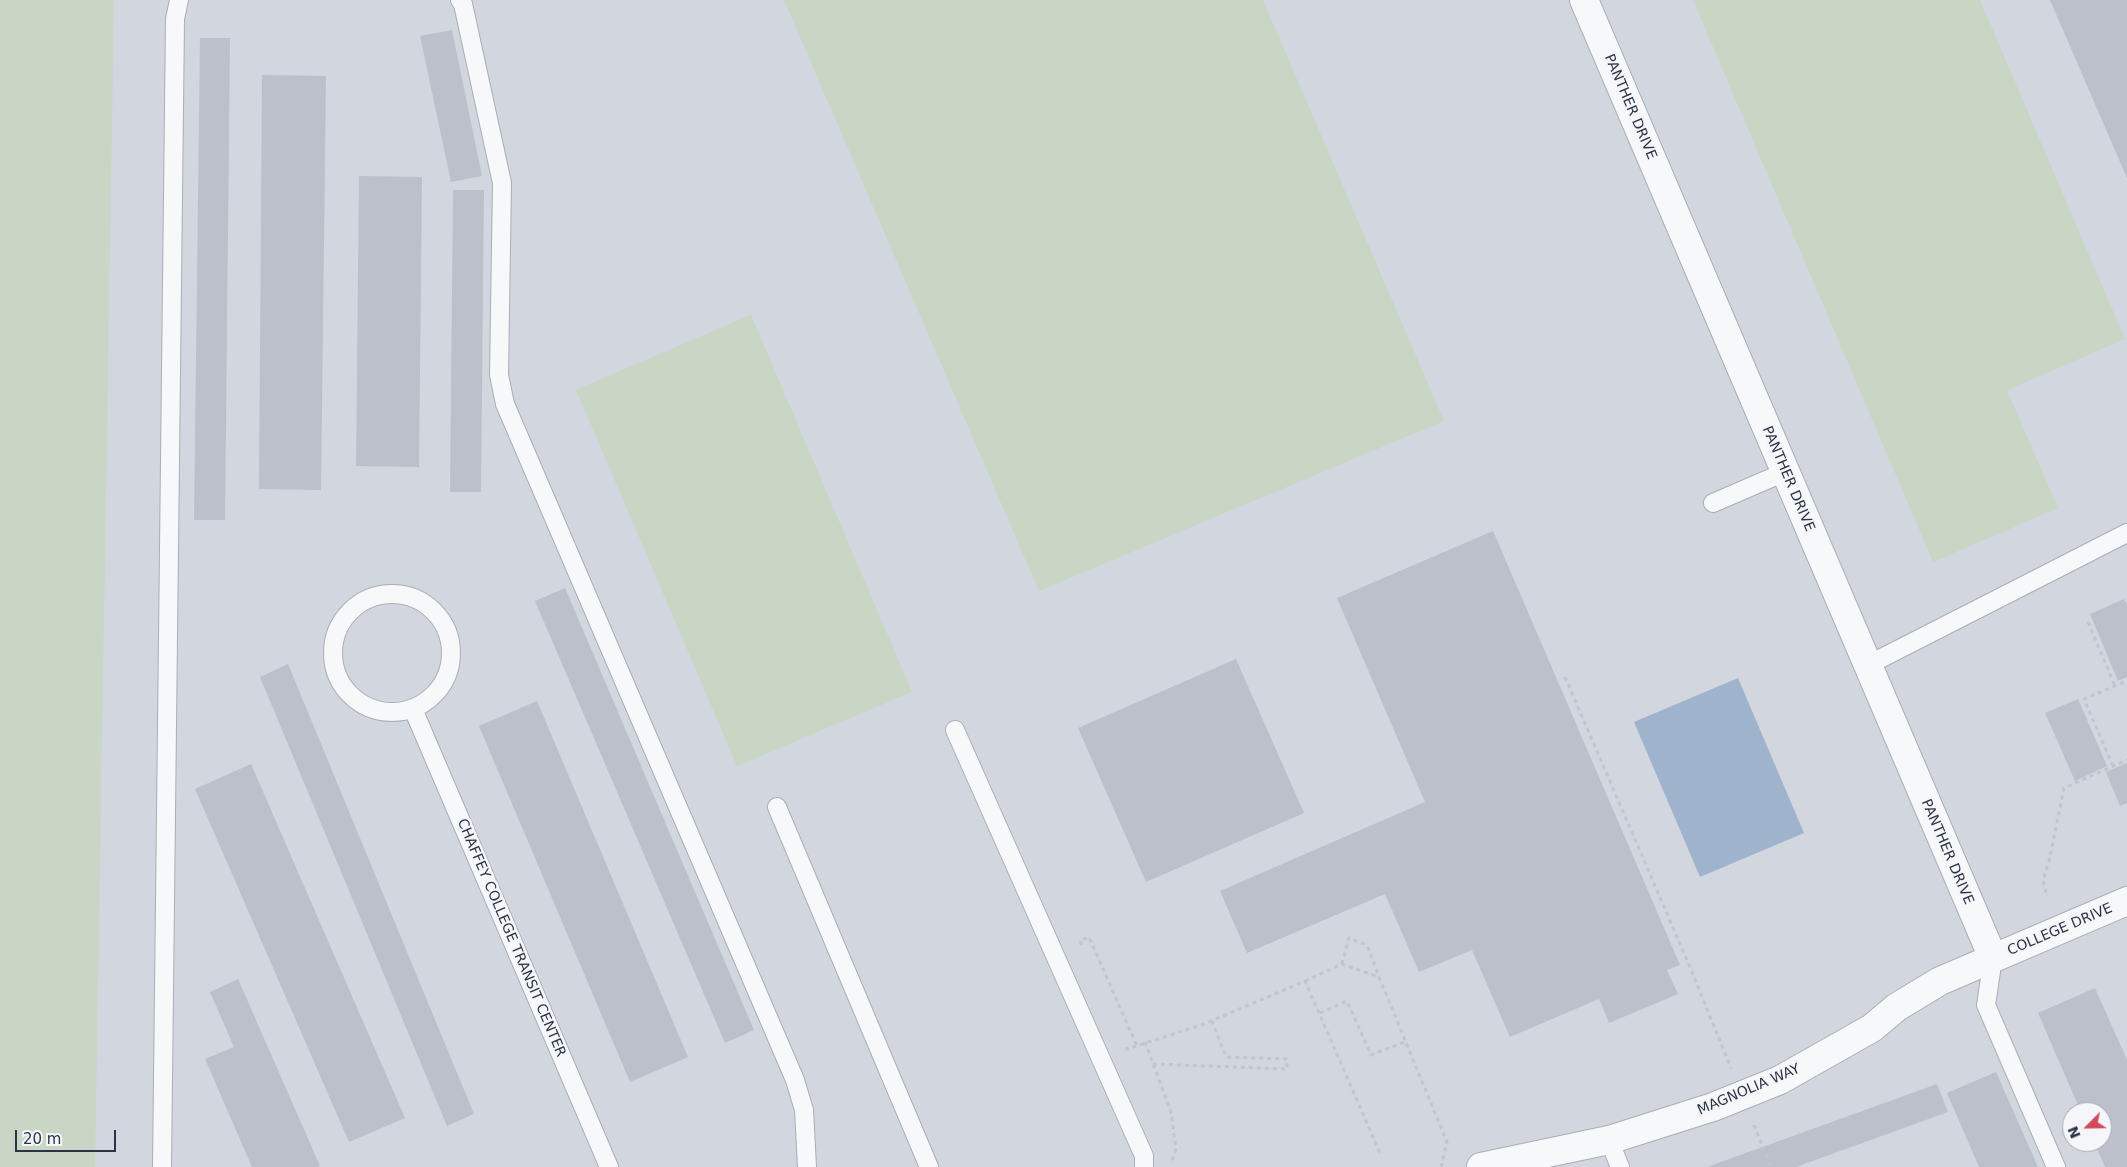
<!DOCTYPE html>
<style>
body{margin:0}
#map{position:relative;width:2127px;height:1167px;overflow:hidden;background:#e4e7ec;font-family:"DejaVu Sans",sans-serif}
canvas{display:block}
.north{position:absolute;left:2062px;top:1102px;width:50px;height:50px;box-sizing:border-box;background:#f4f6f9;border:1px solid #a4a8b1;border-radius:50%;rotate:247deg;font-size:14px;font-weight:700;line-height:20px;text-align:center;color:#2b3445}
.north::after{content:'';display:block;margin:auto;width:18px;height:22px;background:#d1495b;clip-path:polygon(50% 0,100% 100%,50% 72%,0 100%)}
.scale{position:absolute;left:15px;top:1130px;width:101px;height:22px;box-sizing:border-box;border:2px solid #2b3445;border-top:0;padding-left:6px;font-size:15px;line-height:18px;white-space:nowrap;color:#2b3445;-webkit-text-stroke:4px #f4f6f9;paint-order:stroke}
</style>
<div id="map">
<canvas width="2127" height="1167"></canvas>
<div class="north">N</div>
<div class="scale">20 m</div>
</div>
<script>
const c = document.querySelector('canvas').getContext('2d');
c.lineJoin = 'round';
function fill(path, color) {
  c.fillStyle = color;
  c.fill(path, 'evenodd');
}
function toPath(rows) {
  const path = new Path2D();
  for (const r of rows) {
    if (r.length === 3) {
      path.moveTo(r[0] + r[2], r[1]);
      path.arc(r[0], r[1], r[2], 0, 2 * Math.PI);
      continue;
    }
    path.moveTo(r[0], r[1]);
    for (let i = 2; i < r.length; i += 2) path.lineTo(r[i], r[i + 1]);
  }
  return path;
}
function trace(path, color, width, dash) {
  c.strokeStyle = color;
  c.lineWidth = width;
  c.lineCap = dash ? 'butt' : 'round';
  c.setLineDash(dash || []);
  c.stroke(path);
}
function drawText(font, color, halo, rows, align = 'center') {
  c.font = font + ' "DejaVu Sans",sans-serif';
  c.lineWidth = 5;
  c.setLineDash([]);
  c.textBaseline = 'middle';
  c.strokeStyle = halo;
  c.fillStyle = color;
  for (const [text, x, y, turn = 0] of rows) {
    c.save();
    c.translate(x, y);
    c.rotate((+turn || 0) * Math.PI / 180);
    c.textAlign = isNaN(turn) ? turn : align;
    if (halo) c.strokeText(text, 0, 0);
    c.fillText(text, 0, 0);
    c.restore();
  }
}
const built = toPath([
 [0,0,2127,0,2127,1167,0,1167],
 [2072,1112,2102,1112,2102,1142,2072,1142]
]);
const green = toPath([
 [0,0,114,0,95,1167,0,1167],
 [784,0,1263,0,1444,421,1039,591],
 [1693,0,1980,0,2125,339,2007,390,2058,508,1933,562],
 [751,315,912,692,737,766,576,390]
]);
const water = toPath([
 [1738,678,1804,833,1700,877,1634,722]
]);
const building = toPath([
 [2050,0,2127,0,2127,178],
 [452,30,482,176,451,182,420,36],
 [200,38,230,38,225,520,194,520],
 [262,75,326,76,321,490,259,489],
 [359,176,422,177,419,467,356,466],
 [453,190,484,190,481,492,450,492],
 [1493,531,1680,965,1667,970,1678,994,1609,1023,1599,999,1510,1037,1472,950,1419,972,1385,894,1247,953,1220,891,1425,802,1337,598],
 [565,588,754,1030,725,1043,535,601],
 [2124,599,2127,605,2127,677,2118,681,2090,614],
 [1236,659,1304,813,1146,882,1078,728],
 [288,664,474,1114,447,1126,260,677],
 [2078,699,2107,766,2075,781,2045,713],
 [537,701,688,1057,630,1082,479,726],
 [2127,763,2127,803,2120,806,2106,772],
 [251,764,405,1118,349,1142,195,789],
 [238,979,320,1166,318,1167,252,1167,205,1059,234,1047,210,992],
 [2095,988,2127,1060,2127,1167,2105,1167,2094,1142,2102,1142,2102,1112,2081,1112,2038,1013],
 [1996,1072,2038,1167,1979,1167,1947,1093],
 [1937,1084,1948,1112,1796,1167,1707,1167]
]);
const path = toPath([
 [2088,622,2115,686],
 [1565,677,1687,960,1731,1068],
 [2113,766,2084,699,2127,681],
 [2046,893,2043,880,2049,861,2064,788,2127,760],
 [1082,945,1080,941,1089,937,1137,1046],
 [1342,964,1349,938,1367,945,1379,977],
 [1305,981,1342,964,1379,977,1447,1142,1441,1167],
 [1320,1013,1347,1001,1371,1055,1407,1041],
 [1145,1042,1171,1112,1176,1149,1172,1161],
 [1126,1047,1127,1049,1204,1024,1305,981,1380,1153],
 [1153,1064,1287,1069,1287,1059,1226,1057,1212,1021],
 [1754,1125,1771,1167]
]);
const service = toPath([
 [460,0,463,4,502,183,499,375,505,404,795,1080,804,1110,807,1167],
 [1713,503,1785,472],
 [392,653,59],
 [1868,665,2127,533],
 [413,709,609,1167],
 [955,730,1144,1156,1144,1167],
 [777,807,929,1167],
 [1993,958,1986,1005,2056,1167],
 [1609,1140,1620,1167],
 [162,1167,175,19,179,0]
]);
const minor = toPath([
 [1584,0,1993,958],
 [1481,1167,1609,1140,1713,1107,1780,1080,1872,1028,1897,1007,1940,981,2127,901]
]);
const streetNames = [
 ["PANTHER DRIVE",1630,107,67],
 ["PANTHER DRIVE",1788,479,67],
 ["PANTHER DRIVE",1947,852,67],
 ["COLLEGE DRIVE",2060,930,-23],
 ["CHAFFEY COLLEGE TRANSIT CENTER",511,938,67],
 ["MAGNOLIA WAY",1749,1090,-23]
];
fill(built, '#d2d6de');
fill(green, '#c9d6c5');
fill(water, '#9fb4cc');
fill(building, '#bbc0ca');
trace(service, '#a9aeb7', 20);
trace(minor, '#a9aeb7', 30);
trace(path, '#c2c5cb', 3, [4, 4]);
trace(service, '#f7f8fa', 18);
trace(minor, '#f7f8fa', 28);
drawText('14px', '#2b3445', '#f4f6f9', streetNames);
</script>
